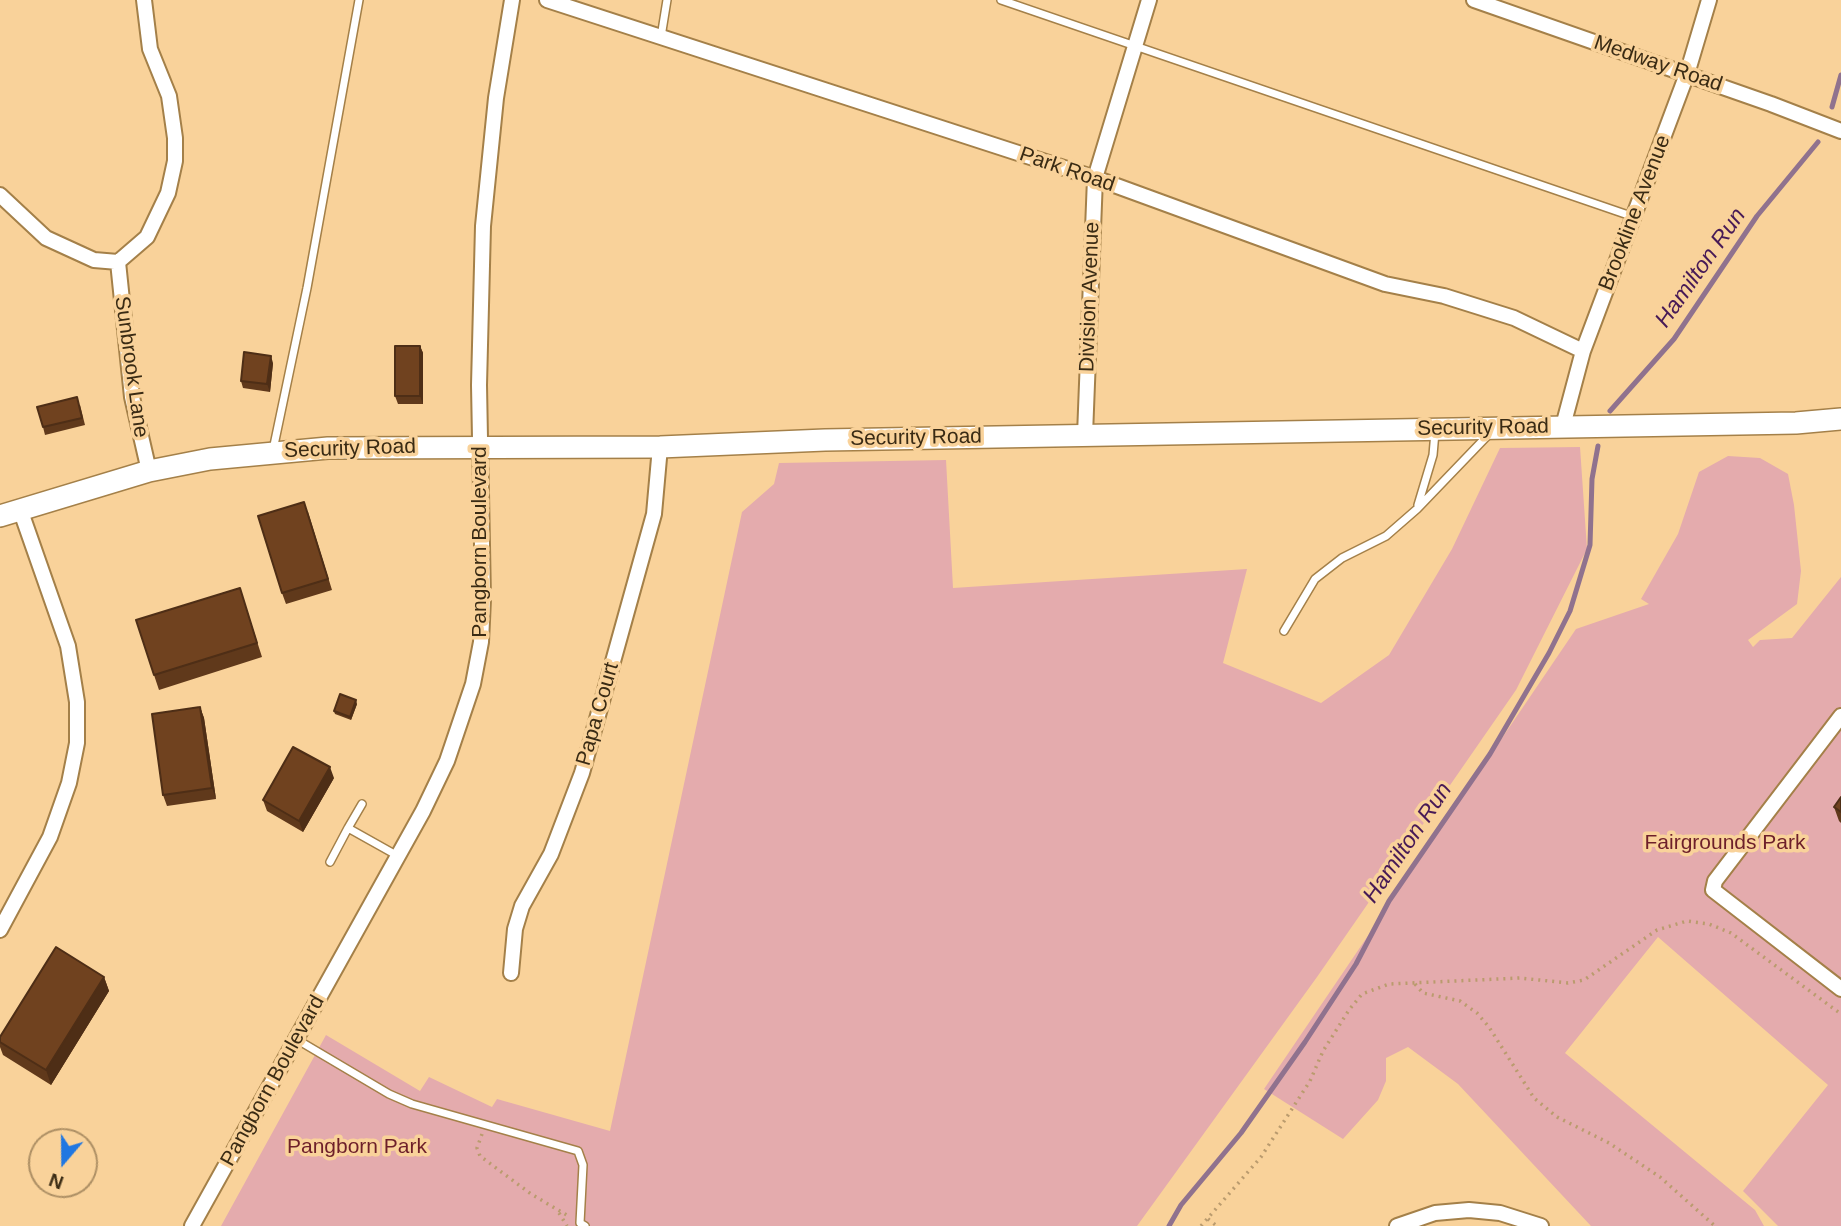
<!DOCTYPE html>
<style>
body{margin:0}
#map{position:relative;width:1841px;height:1226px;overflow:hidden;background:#f9d29a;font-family:Helvetica,sans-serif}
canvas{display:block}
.north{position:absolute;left:28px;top:1128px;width:70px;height:70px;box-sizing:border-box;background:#f9d29a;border:2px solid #ad8f64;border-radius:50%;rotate:200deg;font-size:19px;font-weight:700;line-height:28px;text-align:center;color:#3a2b14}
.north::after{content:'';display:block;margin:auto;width:24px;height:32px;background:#2077e1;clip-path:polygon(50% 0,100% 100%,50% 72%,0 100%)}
</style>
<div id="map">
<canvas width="1841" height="1226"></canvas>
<div class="north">N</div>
</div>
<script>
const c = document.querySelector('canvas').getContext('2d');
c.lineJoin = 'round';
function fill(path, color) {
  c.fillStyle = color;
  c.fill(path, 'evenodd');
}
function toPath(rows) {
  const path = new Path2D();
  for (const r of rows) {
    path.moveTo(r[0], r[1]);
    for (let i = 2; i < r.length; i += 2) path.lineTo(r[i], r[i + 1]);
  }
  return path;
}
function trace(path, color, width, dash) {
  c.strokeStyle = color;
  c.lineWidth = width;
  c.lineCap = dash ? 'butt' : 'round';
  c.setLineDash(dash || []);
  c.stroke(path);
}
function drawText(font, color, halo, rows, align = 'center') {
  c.font = font + ' Helvetica,sans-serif';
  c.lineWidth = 7;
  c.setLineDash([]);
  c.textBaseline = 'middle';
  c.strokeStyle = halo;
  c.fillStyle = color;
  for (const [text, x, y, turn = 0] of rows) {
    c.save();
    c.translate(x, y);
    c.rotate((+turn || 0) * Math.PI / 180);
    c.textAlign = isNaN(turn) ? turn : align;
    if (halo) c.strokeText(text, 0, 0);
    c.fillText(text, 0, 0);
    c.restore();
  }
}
const green = toPath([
 [1580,447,1587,549,1516,690,1317,977,1137,1226,221,1226,326,1035,420,1091,429,1077,492,1107,497,1099,610,1131,742,512,774,484,779,463,946,460,953,588,1247,569,1223,663,1321,703,1389,655,1452,549,1500,448],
 [1728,456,1760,458,1788,474,1794,505,1801,571,1797,604,1748,640,1753,647,1760,640,1792,638,1841,577,1841,1226,1778,1226,1743,1191,1828,1085,1658,937,1565,1053,1755,1210,1764,1226,1591,1226,1458,1084,1408,1047,1386,1058,1386,1081,1378,1100,1343,1139,1264,1089,1576,629,1649,604,1641,599,1678,534,1699,472]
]);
const stream = toPath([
 [1832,107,1841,75],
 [1610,411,1674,339,1757,216,1818,142],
 [1169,1226,1181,1205,1241,1133,1305,1042,1356,964,1389,901,1490,754,1549,653,1570,611,1590,545,1592,479,1598,446]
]);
const path = toPath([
 [1415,984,1423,993,1460,1001,1477,1013,1489,1027,1534,1098,1557,1117,1609,1143,1660,1177,1715,1226],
 [482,1134,477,1148,480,1156,531,1194,570,1217],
 [559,1213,567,1226],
 [1208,1219,1217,1226],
 [1201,1226,1261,1157,1310,1081,1323,1051,1349,1010,1362,994,1389,984,1520,978,1568,983,1584,980,1657,930,1687,921,1709,924,1731,933,1841,1014]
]);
const lane = toPath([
 [1001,0,1634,217],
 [661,37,667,0],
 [273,450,307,288,359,0],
 [1418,505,1433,455,1435,432],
 [1284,631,1315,579,1342,558,1386,536,1417,509,1490,433],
 [348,828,362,804],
 [330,862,348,828,398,856],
 [296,1039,389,1094,412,1104,578,1151,583,1165,580,1223,585,1226]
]);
const street = toPath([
 [547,0,1095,178,1385,284,1444,296,1514,318,1583,351],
 [1474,0,1771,104,1841,131],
 [0,195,46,238,94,260,118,262,147,237,168,193,175,161,175,138,169,96,150,49,144,0],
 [118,262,132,397,149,471],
 [1563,426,1583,351,1687,74,1709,0],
 [1085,435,1095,178,1149,0],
 [1841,716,1715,881,1713,890,1841,989],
 [0,930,50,837,69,783,77,743,77,702,68,646,20,509],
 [511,973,515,929,522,906,551,854,582,773,654,514,660,447],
 [192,1226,423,811,447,761,473,684,481,642,483,599,479,385,483,226,496,98,512,0],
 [1397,1226,1435,1213,1469,1210,1500,1213,1541,1226]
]);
const secondary = toPath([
 [0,516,149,471,210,459,328,448,660,447,825,440,1796,423,1841,419]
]);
const wall = toPath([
 [420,346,423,353,423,404,398,404,395,396],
 [273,363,270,392,243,388,241,381],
 [80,405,85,425,45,435,43,427],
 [308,512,332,590,286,604,282,593],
 [240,588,262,657,159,690,154,675],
 [357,704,351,720,335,714,334,711],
 [200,707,204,718,216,799,167,806,163,795],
 [334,778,303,832,267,811,263,800],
 [1841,797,1841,823,1839,821,1834,807],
 [104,977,109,991,51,1085,3,1055,0,1047,0,1037]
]);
const shadedWall = toPath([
 [420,346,423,353,423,404,420,396],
 [271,356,273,363,270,392,267,384],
 [356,700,357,704,351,720,350,717],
 [200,707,204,718,216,799,212,788],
 [330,767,334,778,303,832,299,821],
 [104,977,109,991,51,1085,46,1070]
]);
const building = toPath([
 [395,346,420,346,420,396,395,396,395,346],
 [244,352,271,356,267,384,241,381,244,352],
 [77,397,82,418,43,427,37,407,77,397],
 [304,502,328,579,282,593,258,516,304,502],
 [240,588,257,643,154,675,136,620,240,588],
 [340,694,356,700,350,717,334,711,340,694],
 [200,707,212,788,163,795,152,714,200,707],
 [293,747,330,767,299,821,263,800,293,747],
 [1841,797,1841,812,1834,807,1841,797],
 [56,947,104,977,46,1070,0,1042,0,1037,56,947]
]);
const streetNames = [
 ["Medway Road",1658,64,19],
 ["Park Road",1067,170,19],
 ["Brookline Avenue",1635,213,-69],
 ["Division Avenue",1090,297,-88],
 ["Sunbrook Lane",131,367,82],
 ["Security Road",1483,428,-1],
 ["Security Road",916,438,-1],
 ["Security Road",350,449,-2],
 ["Pangborn Boulevard",480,542,-90],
 ["Papa Court",598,714,-74],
 ["Pangborn Boulevard",273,1081,-61]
];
const parkNames = [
 ["Fairgrounds Park",1725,843],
 ["Pangborn Park",357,1147]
];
const waterNames = [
 ["Hamilton Run",1701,268,-55],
 ["Hamilton Run",1408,843,-56]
];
fill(green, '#e4abad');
trace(stream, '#90728e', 5);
trace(lane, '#a48049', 10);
trace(street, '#a48049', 18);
trace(secondary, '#a48049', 24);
trace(path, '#ba9b6e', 3.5, [2, 5]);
trace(lane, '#fff', 7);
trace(street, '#fff', 14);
trace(secondary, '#fff', 21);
fill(wall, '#60391b');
fill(shadedWall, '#4e2e16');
fill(building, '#70421f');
trace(building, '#4e2e16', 2);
drawText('21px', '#3a2b14', '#f9d29a', streetNames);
drawText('21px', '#6d1f2a', '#f9d29a', parkNames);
drawText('italic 23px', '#471a56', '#f9d29a', waterNames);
</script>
